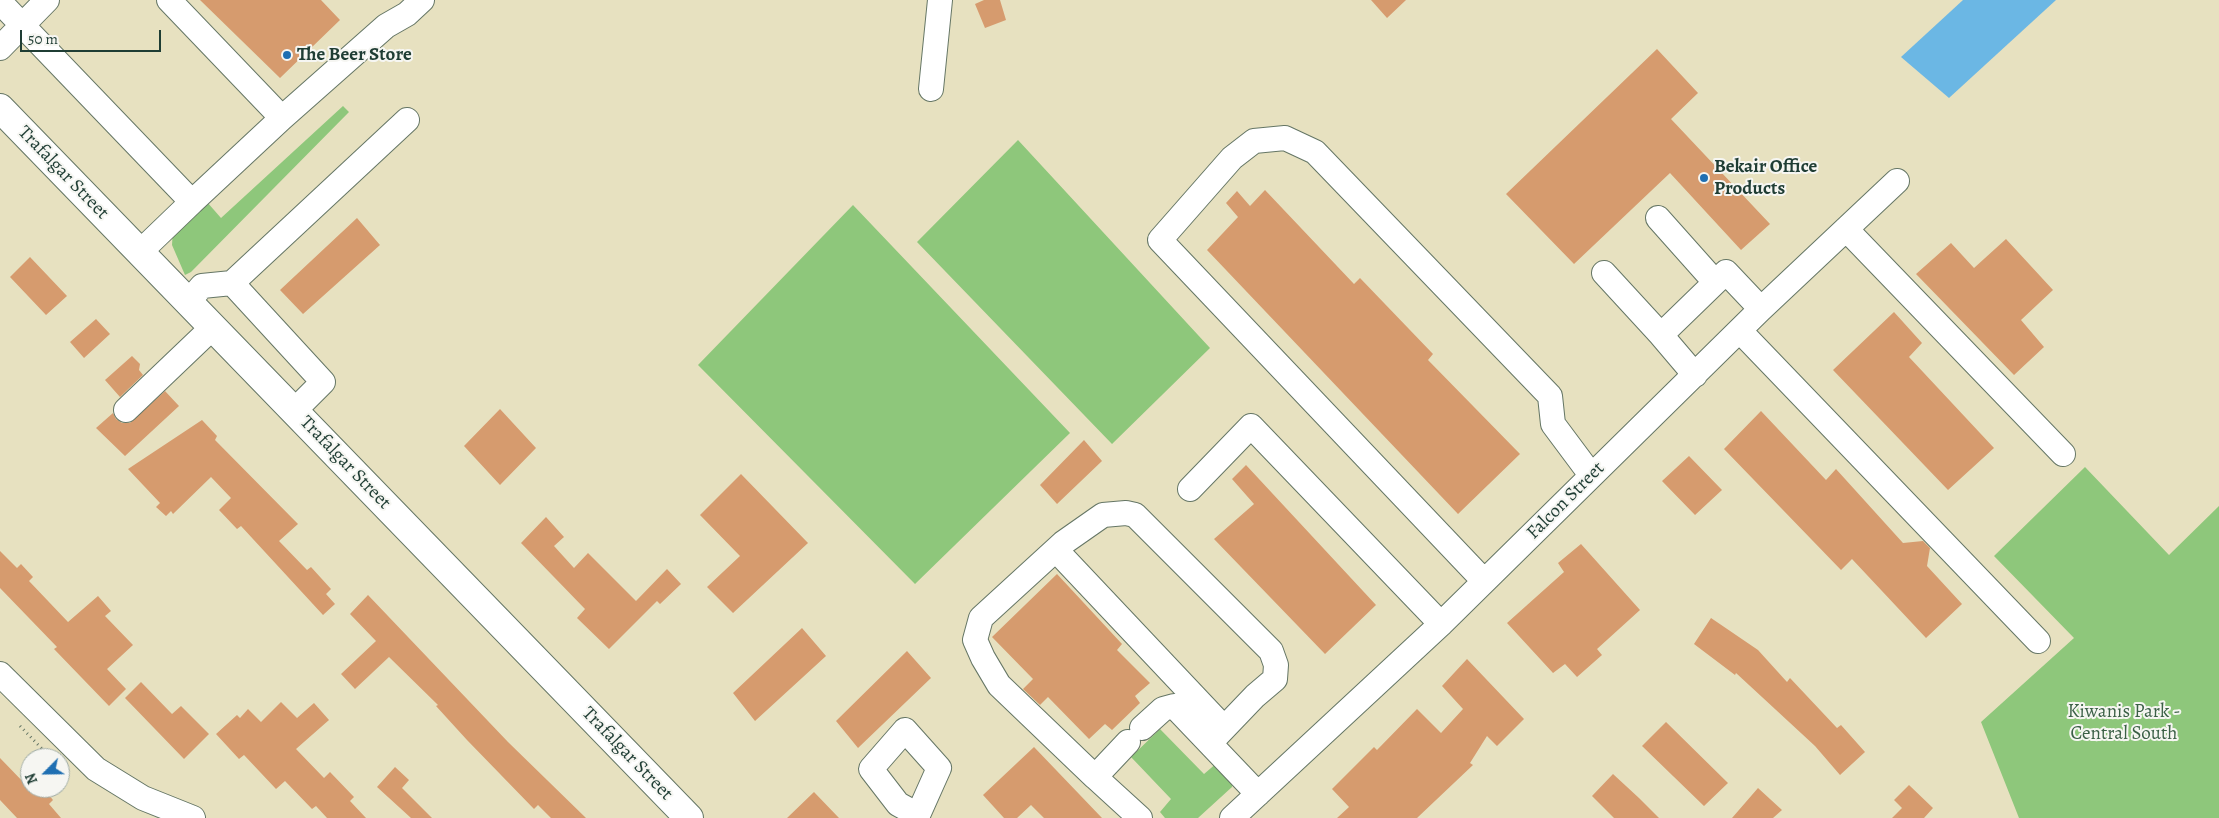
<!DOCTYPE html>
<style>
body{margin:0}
#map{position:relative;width:2219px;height:818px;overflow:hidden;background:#e7e1c0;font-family:Alegreya,serif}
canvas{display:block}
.north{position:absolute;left:20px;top:748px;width:50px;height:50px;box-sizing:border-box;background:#f6f6f2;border:1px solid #a0aca6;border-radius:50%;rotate:247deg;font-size:14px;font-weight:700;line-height:20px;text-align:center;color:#1f3d34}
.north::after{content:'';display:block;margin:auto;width:18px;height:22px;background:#1f6fb2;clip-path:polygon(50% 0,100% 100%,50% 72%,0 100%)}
.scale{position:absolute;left:20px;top:30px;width:141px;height:22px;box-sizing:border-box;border:2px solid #1f3d34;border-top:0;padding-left:6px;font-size:15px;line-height:18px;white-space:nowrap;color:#1f3d34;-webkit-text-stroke:4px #f6f6f2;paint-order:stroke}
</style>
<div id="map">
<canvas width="2219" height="818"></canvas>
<div class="north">N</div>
<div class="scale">50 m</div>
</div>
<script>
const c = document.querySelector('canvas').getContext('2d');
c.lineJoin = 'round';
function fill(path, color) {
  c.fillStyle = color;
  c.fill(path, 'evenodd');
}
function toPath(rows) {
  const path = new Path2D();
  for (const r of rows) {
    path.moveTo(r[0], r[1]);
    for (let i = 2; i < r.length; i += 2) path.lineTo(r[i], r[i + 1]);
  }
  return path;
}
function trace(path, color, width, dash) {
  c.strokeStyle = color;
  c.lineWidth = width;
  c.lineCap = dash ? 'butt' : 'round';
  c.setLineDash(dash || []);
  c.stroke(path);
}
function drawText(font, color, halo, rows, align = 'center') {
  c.font = font + ' Alegreya,serif';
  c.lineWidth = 4;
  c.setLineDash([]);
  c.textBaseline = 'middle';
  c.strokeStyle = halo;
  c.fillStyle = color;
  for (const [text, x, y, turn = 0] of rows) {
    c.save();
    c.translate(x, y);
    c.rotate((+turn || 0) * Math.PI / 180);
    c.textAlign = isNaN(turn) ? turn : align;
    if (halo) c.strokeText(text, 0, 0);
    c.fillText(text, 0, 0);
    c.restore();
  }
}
const green = toPath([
 [343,106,349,112,191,272,185,275,172,245,173,229,207,202,221,218],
 [1018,140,1210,348,1112,444,917,242],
 [853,205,1070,433,915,584,698,365],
 [2085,467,2169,555,2219,506,2219,818,2019,818,1981,722,2074,638,1994,556],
 [1160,729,1204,774,1218,762,1233,777,1232,787,1198,818,1165,818,1160,812,1171,799,1131,757]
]);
const water = toPath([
 [1963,0,2056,0,1949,98,1901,57]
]);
const building = toPath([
 [200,0,321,0,340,20,280,78],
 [984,0,1000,0,1006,20,985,28,975,4],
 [1371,0,1406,0,1387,18],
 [1657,49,1698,93,1671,119,1770,224,1741,250,1670,173,1574,264,1506,194],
 [1265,190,1354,284,1360,278,1433,354,1428,360,1520,454,1458,514,1207,250,1238,217,1226,203,1237,191,1250,206],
 [357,218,380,245,303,314,280,290],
 [2006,239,2053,290,2021,320,2044,347,2014,375,1916,274,1951,243,1974,268],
 [30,257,67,296,46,315,10,277],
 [1894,312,1922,343,1909,357,1994,448,1948,490,1833,370],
 [96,319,110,334,84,358,70,342],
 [132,356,140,364,139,370,143,375,120,397,105,380],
 [165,391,179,406,125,456,96,428,113,413,116,419,122,423,130,423],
 [500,409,536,448,500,485,464,446],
 [1761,411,1826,480,1836,469,1903,543,1923,541,1930,548,1927,566,1962,604,1926,638,1852,559,1841,570,1724,449],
 [202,420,217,436,215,440,298,524,279,541,307,570,311,567,331,589,326,594,335,604,323,615,241,526,237,529,219,510,231,498,211,477,173,514,171,511,166,516,156,507,160,503,128,469],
 [1084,440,1102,461,1057,504,1040,485],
 [1689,456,1722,490,1695,515,1662,481],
 [1246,465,1376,605,1325,654,1214,539,1254,504,1232,479],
 [741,474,808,543,733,613,707,587,740,556,700,515],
 [546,517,564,537,554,546,574,568,588,553,636,601,667,569,681,584,660,604,657,601,609,649,577,618,585,609,521,543],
 [1581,544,1640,610,1597,649,1602,655,1577,677,1565,664,1553,673,1507,623,1564,572,1558,563],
 [0,551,17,568,21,564,33,577,29,581,68,622,98,596,111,611,105,616,133,645,107,669,126,689,109,706,54,649,57,647,0,588],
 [1057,574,1122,644,1117,650,1150,683,1135,696,1140,703,1112,730,1105,724,1089,739,1048,697,1040,705,1023,689,1033,679,992,637],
 [368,595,508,742,586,818,551,818,538,805,534,809,467,740,436,706,438,705,389,657,355,689,341,674,376,641,350,614],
 [1711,618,1758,650,1787,682,1790,678,1837,728,1841,725,1865,752,1840,775,1815,746,1736,673,1735,675,1694,644],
 [802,628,826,656,755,721,733,693],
 [907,651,931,678,858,748,836,721],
 [1467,659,1524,719,1497,746,1487,736,1470,763,1473,765,1417,818,1337,818,1349,807,1332,789,1374,747,1377,750,1417,709,1441,733,1463,709,1442,686],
 [141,682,172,714,181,706,209,734,184,759,125,698],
 [281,702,297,718,314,703,329,720,296,749,324,778,330,772,354,797,350,801,366,818,327,818,316,806,312,809,285,781,276,789,244,755,239,759,216,734,237,715,240,718,248,709,261,722],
 [1666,722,1728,783,1704,806,1642,746],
 [1034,747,1102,818,1044,818,1031,805,1017,818,1004,818,983,795],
 [0,758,29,788,43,788,53,800,49,804,61,818,17,818,0,800],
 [395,767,409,780,402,788,432,818,411,818,377,787],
 [1613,774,1639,798,1659,818,1614,818,1592,796],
 [1909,785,1933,808,1924,818,1892,818,1902,808,1894,800],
 [1758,788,1782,810,1773,818,1732,818],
 [814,792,839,818,787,818]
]);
const path = toPath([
 [20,726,51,758]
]);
const minor = toPath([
 [0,2,192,202,282,118,169,0],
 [0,48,47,0],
 [931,89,940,0],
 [282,118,386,26,407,14,422,0],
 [1658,218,1715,282],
 [1846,229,2063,454],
 [140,252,192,202],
 [1604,273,1661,335],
 [232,283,407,120],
 [188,302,202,286,232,283,323,382,294,411],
 [1740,331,2038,641],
 [1695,375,1661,335,1726,272,1761,309],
 [126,410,213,327],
 [1190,489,1251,426,1441,624],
 [1056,550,1224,728],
 [1484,581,1160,240,1232,158,1254,141,1285,138,1315,152,1550,396,1553,424,1591,475],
 [0,674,96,769,143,798,193,818],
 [1142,728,1163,709,1174,706,1258,794],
 [1128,742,1095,777,1140,818],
 [1095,777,999,685,983,658,975,640,981,618,1063,543,1103,515,1126,513,1135,515,1271,651,1276,665,1275,679,1255,696,1210,743],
 [916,818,918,815,939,768,905,730,871,769,898,804,918,815],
 [1232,818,1441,624,1761,309,1897,181]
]);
const major = toPath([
 [0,108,689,818]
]);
const markers = [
 [287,55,5,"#1f6fb2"],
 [1704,178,5,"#1f6fb2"]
];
const poiNames = [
 ["The Beer Store",297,55],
 ["Bekair Office",1714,167],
 ["Products",1714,189]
];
const streetNames = [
 ["Trafalgar Street",63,173,46],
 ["Trafalgar Street",345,463,46],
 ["Falcon Street",1566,501,-45],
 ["Trafalgar Street",627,754,46]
];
const parkNames = [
 ["Kiwanis Park -",2124,712],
 ["Central South",2124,734]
];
fill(green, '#8ec77b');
fill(water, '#6bb7e4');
fill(building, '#d69b6e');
trace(minor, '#657665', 26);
trace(major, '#657665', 30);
trace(path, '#657665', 3, [1, 4]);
trace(minor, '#fff', 24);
trace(major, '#fff', 28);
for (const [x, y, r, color] of markers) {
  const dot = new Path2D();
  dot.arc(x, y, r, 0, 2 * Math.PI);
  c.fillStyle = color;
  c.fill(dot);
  trace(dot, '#f6f6f2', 2);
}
drawText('bold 19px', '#1f3d34', '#f6f6f2', poiNames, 'left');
drawText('19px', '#1f3d34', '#f6f6f2', streetNames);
drawText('19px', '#3b6046', '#f6f6f2', parkNames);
</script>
